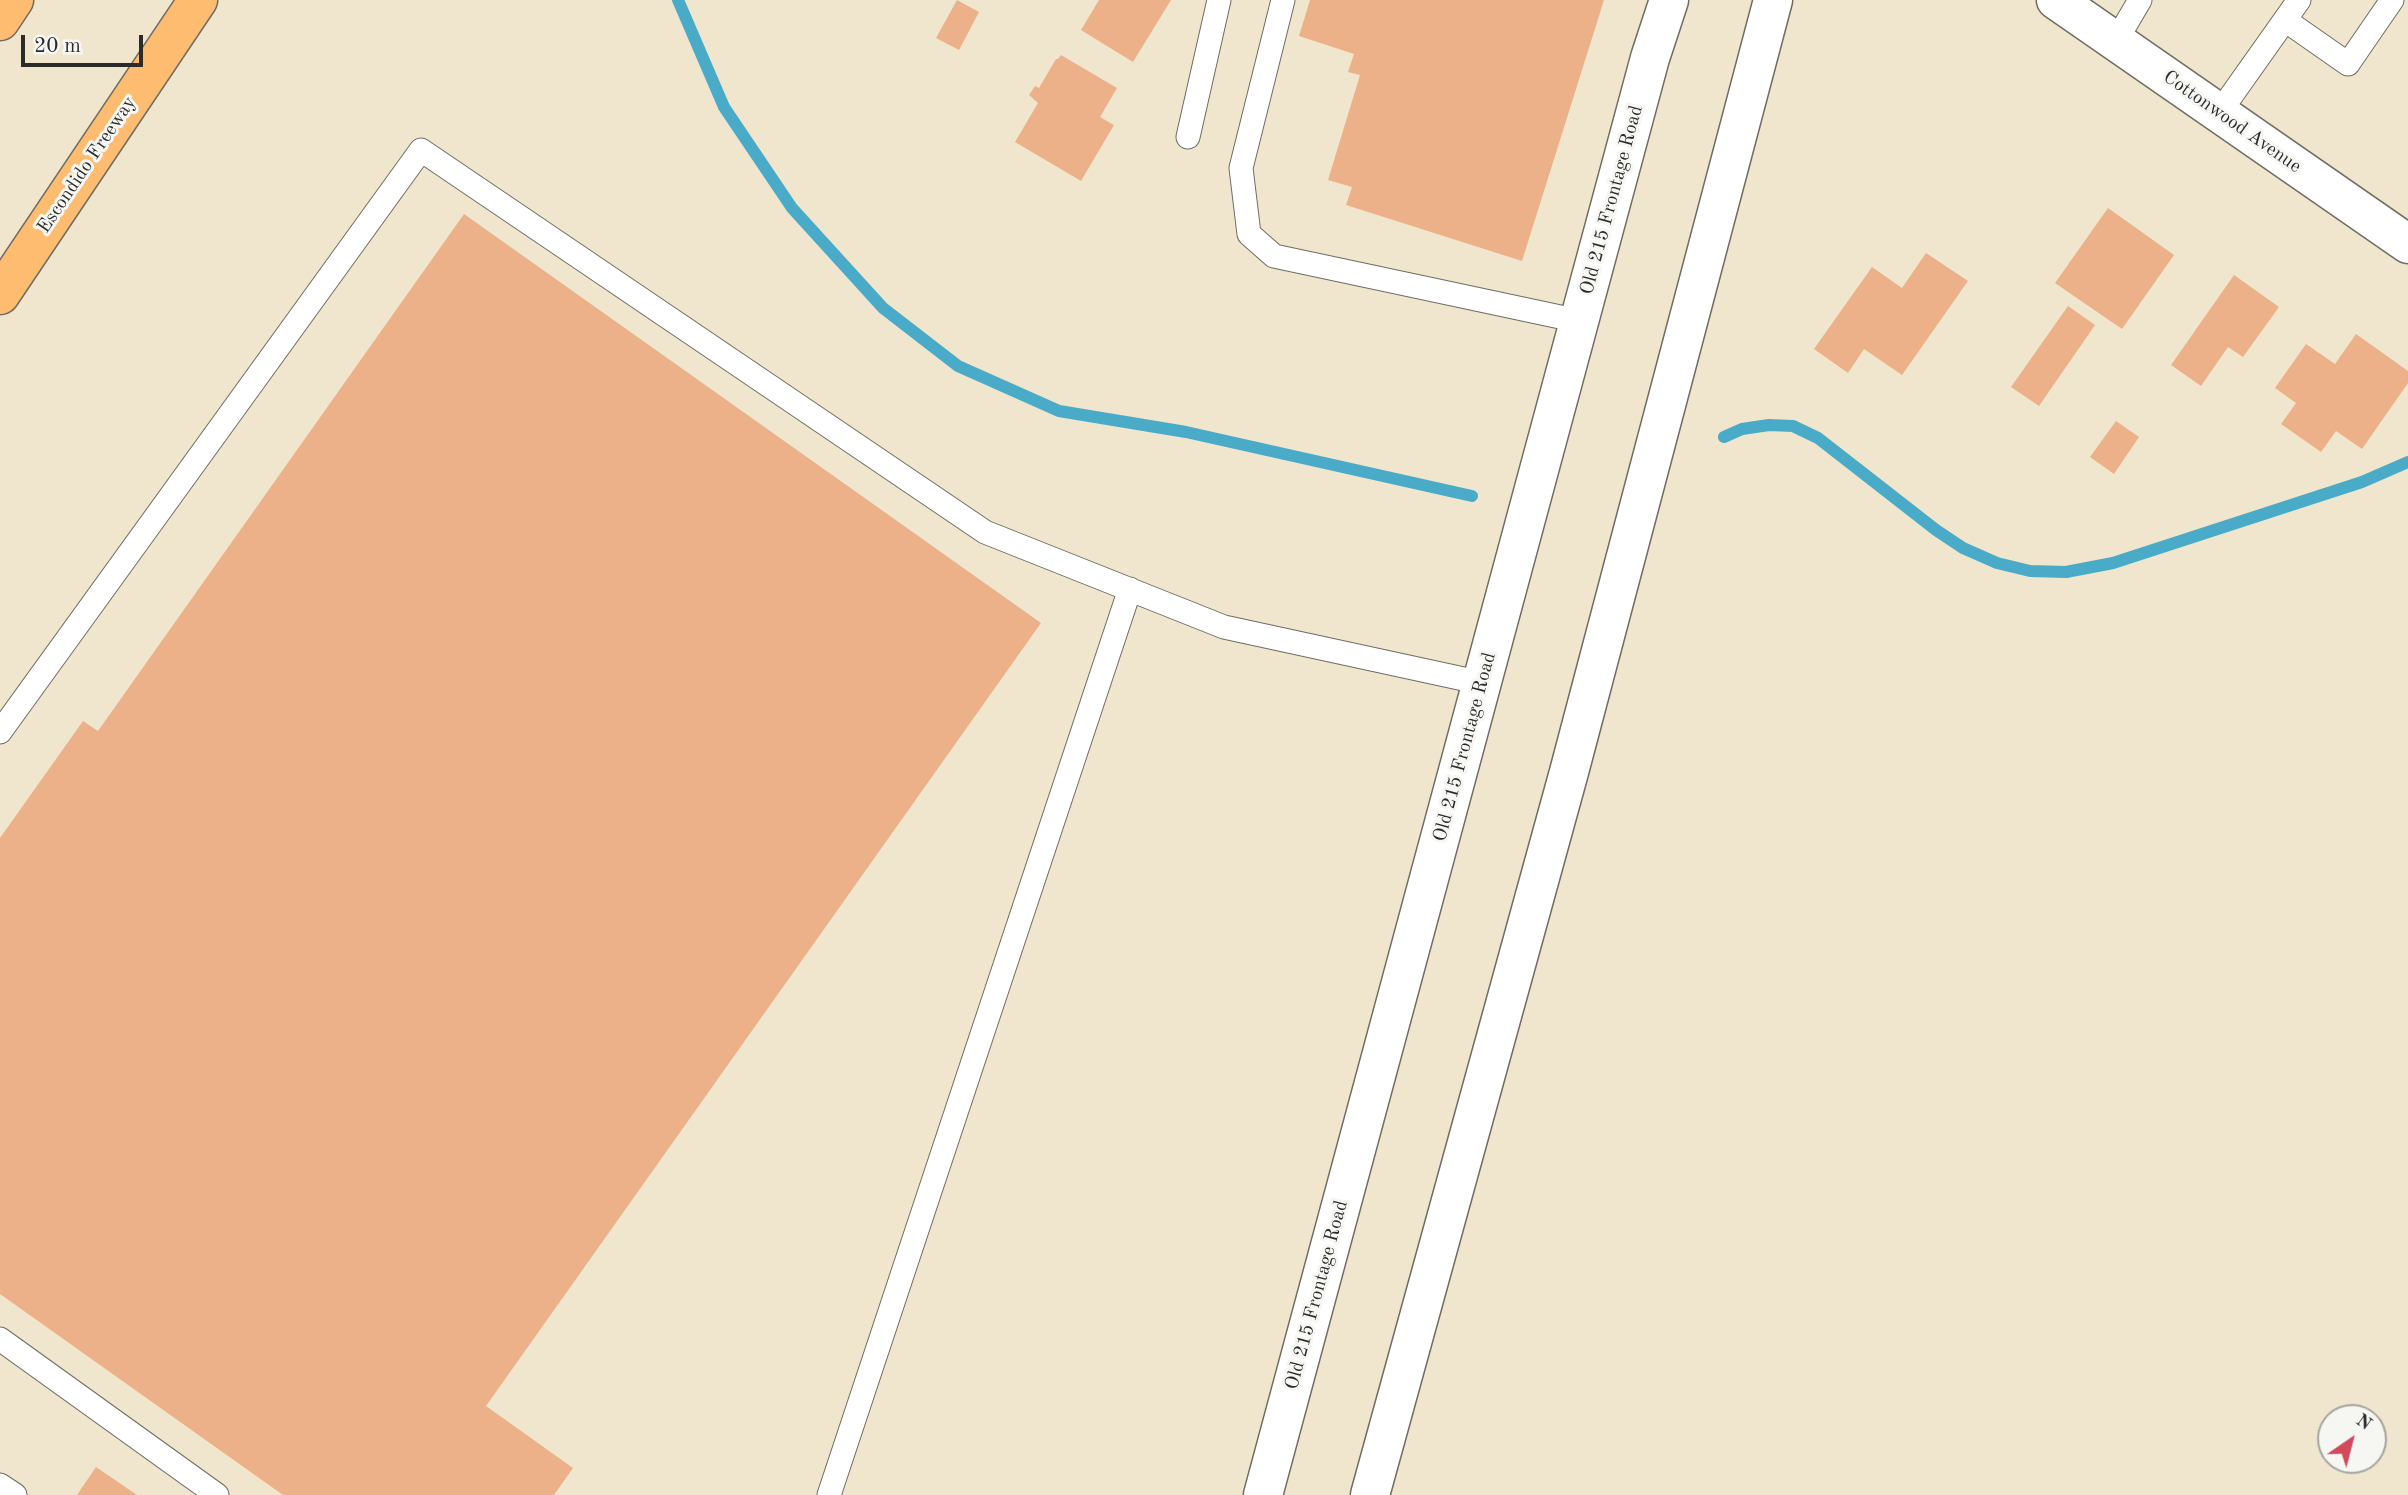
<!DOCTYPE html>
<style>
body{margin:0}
#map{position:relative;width:2408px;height:1495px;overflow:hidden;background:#efe6cd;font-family:"Old Standard TT",serif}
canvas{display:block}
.north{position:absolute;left:2317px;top:1404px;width:70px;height:70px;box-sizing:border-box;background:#f6f6f2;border:2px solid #a5a5a2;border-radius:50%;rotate:35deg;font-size:19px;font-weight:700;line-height:28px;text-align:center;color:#2b2b2b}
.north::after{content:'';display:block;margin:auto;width:24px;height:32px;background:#d1495b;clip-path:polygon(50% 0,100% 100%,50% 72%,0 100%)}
.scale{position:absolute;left:21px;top:35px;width:122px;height:32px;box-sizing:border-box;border:4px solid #2b2b2b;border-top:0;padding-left:9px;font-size:21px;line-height:24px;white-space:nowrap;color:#2b2b2b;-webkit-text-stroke:5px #f6f6f2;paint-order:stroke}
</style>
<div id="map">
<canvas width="2408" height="1495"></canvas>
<div class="north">N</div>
<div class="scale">20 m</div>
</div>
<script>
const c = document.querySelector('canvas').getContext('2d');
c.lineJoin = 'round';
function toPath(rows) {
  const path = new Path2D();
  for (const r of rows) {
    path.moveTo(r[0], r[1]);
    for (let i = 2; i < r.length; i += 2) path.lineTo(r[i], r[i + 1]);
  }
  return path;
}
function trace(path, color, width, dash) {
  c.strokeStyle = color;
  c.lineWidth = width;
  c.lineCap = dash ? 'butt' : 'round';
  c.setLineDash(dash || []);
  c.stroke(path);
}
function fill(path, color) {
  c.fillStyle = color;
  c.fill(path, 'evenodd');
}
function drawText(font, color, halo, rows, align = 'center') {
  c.font = font + ' "Old Standard TT",serif';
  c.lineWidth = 6;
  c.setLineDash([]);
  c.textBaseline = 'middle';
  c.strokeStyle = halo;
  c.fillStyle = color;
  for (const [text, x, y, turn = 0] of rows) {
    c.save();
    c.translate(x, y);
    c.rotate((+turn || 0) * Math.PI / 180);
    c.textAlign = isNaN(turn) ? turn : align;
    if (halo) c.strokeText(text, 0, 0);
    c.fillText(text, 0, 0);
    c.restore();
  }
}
const stream = toPath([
 [678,0,724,107,792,208,883,308,958,366,1059,411,1186,432,1472,496],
 [1724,437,1742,429,1769,425,1793,426,1818,438,1936,530,1963,548,1997,563,2030,571,2066,572,2113,563,2362,482,2408,462]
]);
const building = toPath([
 [957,0,979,12,959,50,936,38],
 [1099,0,1171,0,1133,62,1081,30],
 [1310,0,1604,0,1522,261,1346,205,1352,187,1328,180,1360,75,1348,72,1354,54,1299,36],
 [1061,55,1117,88,1100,117,1114,125,1081,181,1015,142,1038,103,1029,95,1035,86,1039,88,1056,59,1058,59],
 [2108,208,2174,255,2122,329,2055,283],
 [464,214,1041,623,486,1406,573,1468,554,1495,283,1495,0,1294,0,838,83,721,98,731],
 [1926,253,1968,281,1902,375,1864,349,1848,373,1814,349,1872,267,1902,288],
 [2234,275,2279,307,2243,357,2228,347,2201,386,2171,365],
 [2068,306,2095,325,2039,406,2011,387],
 [2356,334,2408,371,2408,383,2362,449,2336,431,2321,452,2281,424,2296,403,2275,388,2306,344,2335,364],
 [2116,421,2139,437,2114,474,2090,457],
 [96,1467,137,1495,77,1495]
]);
const service = toPath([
 [1283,0,1241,168,1249,234,1274,256,1579,321],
 [2285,20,2348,64,2392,0],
 [2116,41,2140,0],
 [2219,113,2299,0],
 [1188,137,1219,0],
 [0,732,421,150,985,532,1224,627,1482,683],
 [0,1339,217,1495],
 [0,1485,15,1495],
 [829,1495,1130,589]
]);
const tertiary = toPath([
 [2056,0,2408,244],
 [1263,1495,1650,58,1669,0],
 [1370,1495,1569,772,1773,0]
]);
const motorway = toPath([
 [0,21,14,0],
 [0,295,198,0]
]);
const streetNames = [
 ["Cottonwood Avenue",2232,122,35],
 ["Escondido Freeway",87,165,-56],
 ["Old 215 Frontage Road",1612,200,-75],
 ["Old 215 Frontage Road",1465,747,-75],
 ["Old 215 Frontage Road",1317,1295,-75]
];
trace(stream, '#49abc8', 12);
fill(building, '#ecb189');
trace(service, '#706c64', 25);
trace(tertiary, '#706c64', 41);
trace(motorway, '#706c64', 41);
trace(service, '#fff', 23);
trace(tertiary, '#fff', 38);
trace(motorway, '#febc70', 38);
drawText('19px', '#2b2b2b', '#f6f6f2', streetNames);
</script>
